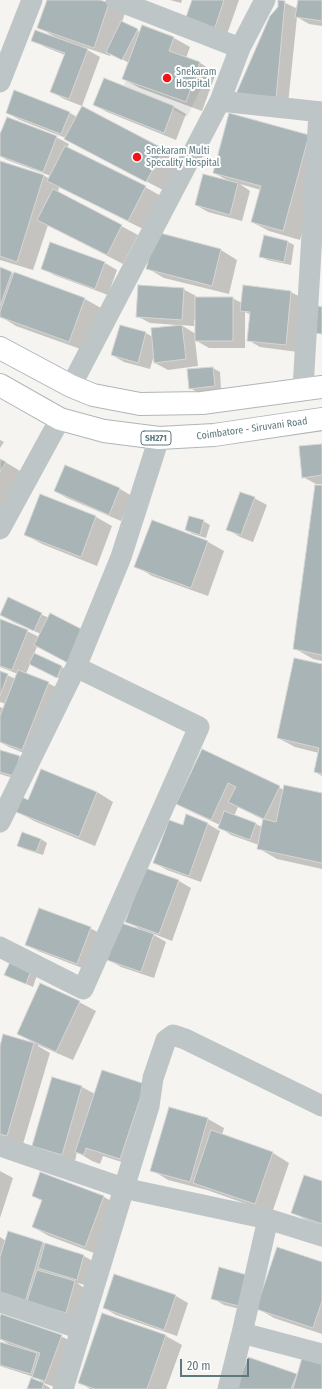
<!DOCTYPE html>
<style>
body{margin:0}
#map{position:relative;width:322px;height:1389px;overflow:hidden;background:#f5f4f0;font-family:"Fira Sans Condensed",sans-serif}
canvas{display:block}
.scale{position:absolute;left:180px;top:1359px;width:69px;height:18px;box-sizing:border-box;border:2px solid #5d787e;border-top:0;padding-left:5px;font-size:12px;line-height:14px;white-space:nowrap;color:#5d787e;-webkit-text-stroke:3px #fff;paint-order:stroke}
</style>
<div id="map">
<canvas width="322" height="1389"></canvas>
<div class="scale">20 m</div>
</div>
<script>
const c = document.querySelector('canvas').getContext('2d');
c.lineJoin = 'round';
function fill(path, color) {
  c.fillStyle = color;
  c.fill(path, 'evenodd');
}
function toPath(rows) {
  const path = new Path2D();
  for (const r of rows) {
    path.moveTo(r[0], r[1]);
    for (let i = 2; i < r.length; i += 2) path.lineTo(r[i], r[i + 1]);
  }
  return path;
}
function trace(path, color, width, dash) {
  c.strokeStyle = color;
  c.lineWidth = width;
  c.lineCap = dash ? 'butt' : 'round';
  c.setLineDash(dash || []);
  c.stroke(path);
}
function drawText(font, color, halo, rows, align = 'center') {
  c.font = font + ' "Fira Sans Condensed",sans-serif';
  c.lineWidth = 4;
  c.setLineDash([]);
  c.textBaseline = 'middle';
  c.strokeStyle = halo;
  c.fillStyle = color;
  for (const [text, x, y, turn = 0] of rows) {
    c.save();
    c.translate(x, y);
    c.rotate((+turn || 0) * Math.PI / 180);
    c.textAlign = isNaN(turn) ? turn : align;
    if (halo) c.strokeText(text, 0, 0);
    c.fillText(text, 0, 0);
    c.restore();
  }
}
const built = toPath([
 [147,40,209,72,187,117,124,85]
]);
const shadow = toPath([
 [48,0,97,0,125,13,122,22,140,32,174,38,190,47,186,58,200,63,216,73,202,111,140,88,123,79,129,63,111,53,110,56,84,47,84,48,100,57,82,106,64,99,52,92,65,55,45,47,33,40,55,37,38,27],
 [170,0,182,0,181,3],
 [193,0,239,0,226,37,198,27],
 [279,0,298,9,299,0,322,0,322,26,309,24,297,17,288,104,249,100,279,7],
 [105,80,174,107,186,114,176,140,107,112,94,105],
 [7,113,70,113,77,117,163,149,179,159,163,190,82,148,66,138,20,120],
 [309,136,322,156,300,240,269,231,252,222,261,190,240,184,250,191,242,221,208,212,196,205,229,181,214,173],
 [0,137,56,137,69,144,67,148,145,187,161,196,145,230,59,187,58,192,138,235,123,264,48,225,33,270,0,260,0,162,43,175,50,179,51,176,7,160,0,156],
 [156,233,221,250,237,260,229,294,164,278,147,268],
 [288,242,294,245,291,265,267,260,261,256],
 [51,244,105,263,117,270,108,295,54,275,42,268],
 [0,269,85,299,101,308,86,351,16,326,0,316],
 [244,286,291,292,304,299,298,352,260,347,248,340,251,315,245,312,245,348,209,348,195,340,198,366,168,370,155,363,154,355,150,369,124,362,112,355,121,326,146,333,153,337,177,326,177,325,150,323,137,316,183,289,196,296,196,298,232,298,242,303],
 [194,320,196,320,196,334,181,325,194,326],
 [213,368,220,372,221,390,197,392,190,388],
 [0,440,4,442,0,448],
 [322,445,322,484,316,484,303,477],
 [0,459,22,472,0,509],
 [66,466,120,489,132,496,121,521,67,498,55,491],
 [322,486,322,661,313,659,294,648],
 [41,495,96,517,112,526,97,566,42,544,26,535],
 [254,498,267,505,253,542,240,537,227,529],
 [203,521,210,525,206,538,193,534,186,530],
 [208,542,224,551,208,596,152,576,136,566],
 [8,599,49,618,34,654,68,670,64,681,30,664,26,674,48,683,65,692,38,759,9,747,0,742,0,707,4,709,6,704,0,702,0,672,16,679,18,674,0,667,0,620,27,631,39,637,41,634,13,622,1,615],
 [322,665,322,776,315,772,319,753,295,747,278,738],
 [0,751,20,757,32,764,26,782,0,774],
 [203,751,284,790,322,794,322,869,277,859,258,848,259,845,231,835,219,827,220,825,194,813,178,804],
 [238,807,264,820,262,827,256,824,234,816],
 [97,792,113,802,95,846,34,821,18,812],
 [208,824,220,831,201,882,167,870,155,863,183,826],
 [41,839,47,843,43,855,24,849,18,845],
 [146,869,179,881,191,888,172,941,154,934,154,935,166,942,154,978,121,967,109,960,141,930,127,921],
 [90,928,103,935,90,971,38,951,26,944],
 [10,964,37,975,33,987,6,975],
 [79,1002,96,1011,73,1060,38,1045,38,1046,50,1053,23,1144,0,1138,0,1049,4,1035,35,1044,18,1033],
 [53,1078,82,1087,95,1094,144,1085,137,1167,103,1156,100,1164,92,1161,77,1152,75,1161,45,1153,33,1145],
 [170,1108,208,1119,224,1128,222,1135,273,1153,289,1163,272,1213,207,1190,168,1180,152,1170],
 [0,1171,13,1178,0,1218],
 [41,1174,104,1197,120,1206,102,1256,49,1236,33,1227,42,1201,33,1196],
 [322,1182,322,1226,304,1219,292,1212],
 [9,1232,84,1256,96,1263,90,1286,77,1283,87,1290,79,1319,0,1296,0,1237,6,1241],
 [322,1263,322,1334,274,1318,257,1308],
 [115,1275,176,1296,188,1303,177,1336,116,1315,104,1308],
 [259,1283,252,1312,224,1305,212,1298],
 [0,1320,61,1336,74,1343,58,1388,46,1384,37,1378,0,1366,0,1343,10,1345,0,1339],
 [166,1336,182,1345,166,1389,90,1389,79,1382],
 [322,1365,322,1389,237,1389,296,1375,298,1376],
 [32,1380,44,1384,50,1388,50,1389,28,1389]
]);
const building = toPath([
 [47,0,100,0,109,3,94,48,37,28,47,0],
 [192,0,224,0,214,30,185,20,192,0],
 [278,0,285,1,276,98,236,94,270,16,278,7,278,0],
 [298,0,322,0,322,21,295,17,298,0],
 [121,21,138,29,122,60,106,52,121,21],
 [142,25,174,37,169,51,200,62,186,102,122,79,142,25],
 [35,30,88,49,69,99,50,92,65,53,31,41,35,30],
 [104,78,174,106,164,133,93,105,104,78],
 [14,90,70,112,61,134,6,113,14,90],
 [82,106,164,149,146,182,64,139,82,106],
 [229,113,309,135,283,231,251,222,261,186,213,173,229,113],
 [7,117,57,136,43,172,0,156,0,134,7,117],
 [65,146,146,186,128,221,47,181,65,146],
 [0,161,44,175,17,262,0,256,0,161],
 [203,174,238,183,230,215,195,205,203,174],
 [53,189,122,225,107,255,37,220,53,189],
 [156,232,221,249,212,286,146,269,156,232],
 [264,235,288,241,284,262,259,257,264,235],
 [50,242,105,262,95,289,41,269,50,242],
 [0,267,12,272,0,306,0,267],
 [14,272,85,298,69,342,0,317,0,312,14,272],
 [138,285,184,288,182,320,136,317,138,285],
 [243,285,291,291,286,345,247,341,250,312,240,311,243,285],
 [195,297,233,297,233,341,195,341,195,297],
 [318,306,322,307,322,334,315,333,318,306],
 [120,325,146,332,138,363,111,355,120,325],
 [182,325,186,359,154,363,151,328,182,325],
 [213,367,215,386,189,389,187,369,213,367],
 [322,444,322,475,302,478,299,446,322,444],
 [0,459,6,462,0,472,0,459],
 [65,465,120,488,109,515,54,491,65,465],
 [315,485,322,485,322,655,293,649,315,485],
 [240,492,255,497,241,535,226,530,240,492],
 [40,494,96,516,81,557,24,535,40,494],
 [189,516,204,520,200,535,185,530,189,516],
 [152,520,208,541,191,588,134,567,152,520],
 [8,597,42,613,34,631,0,615,8,597],
 [50,613,85,631,68,663,34,645,50,613],
 [0,619,28,630,12,670,0,666,0,619],
 [34,653,62,666,57,678,29,664,34,653],
 [294,658,322,664,322,774,314,772,319,748,277,738,294,658],
 [18,670,49,682,22,750,0,742,0,716,18,670],
 [0,671,8,674,0,696,0,671],
 [202,749,280,786,264,819,228,802,236,787,228,783,211,820,176,804,202,749],
 [0,750,20,756,14,776,0,772,0,750],
 [41,769,97,792,79,837,16,812,22,797,28,800,41,769],
 [284,785,322,793,322,863,257,849,263,819,276,822,284,785],
 [224,811,256,823,250,840,218,828,224,811],
 [186,814,208,823,189,876,153,863,169,820,183,825,186,814],
 [22,832,41,839,36,852,17,846,22,832],
 [145,868,179,880,159,934,125,922,145,868],
 [39,908,91,927,77,964,25,945,39,908],
 [121,923,154,934,141,972,107,960,121,923],
 [10,962,31,970,26,984,4,975,10,962],
 [40,983,80,1001,56,1052,17,1034,40,983],
 [3,1034,34,1043,7,1136,0,1134,0,1046,3,1034],
 [102,1070,145,1084,120,1159,86,1148,84,1155,75,1152,102,1070],
 [52,1077,82,1086,62,1155,32,1146,52,1077],
 [169,1107,208,1118,190,1182,150,1171,169,1107],
 [211,1130,273,1152,255,1204,193,1183,211,1130],
 [40,1172,104,1196,85,1247,32,1227,42,1200,32,1196,40,1172],
 [304,1175,322,1181,322,1224,291,1213,304,1175],
 [8,1231,43,1242,25,1302,0,1294,0,1257,8,1231],
 [45,1243,84,1255,77,1280,38,1268,45,1243],
 [277,1247,322,1262,322,1301,313,1328,256,1309,277,1247],
 [219,1267,247,1275,239,1306,211,1299,219,1267],
 [37,1270,75,1281,66,1313,27,1301,37,1270],
 [114,1274,176,1295,164,1330,103,1308,114,1274],
 [102,1313,166,1335,147,1389,95,1389,78,1383,102,1313],
 [1,1314,62,1335,45,1381,32,1377,40,1353,0,1339,0,1317,1,1314],
 [0,1342,37,1353,31,1374,0,1365,0,1342],
 [248,1357,297,1374,291,1389,236,1389,248,1357],
 [302,1358,322,1364,322,1389,293,1389,302,1358],
 [31,1378,44,1383,42,1389,27,1389,31,1378]
]);
const street = toPath([
 [116,0,240,48],
 [0,82,32,0],
 [220,101,322,112],
 [71,386,220,101,240,48,265,0],
 [303,389,319,112],
 [0,529,60,419],
 [0,822,76,667,121,557,159,438],
 [0,947,83,989,199,727,76,667],
 [0,1146,123,1188,268,1219,322,1236],
 [0,1302,81,1329],
 [242,1333,268,1219],
 [63,1389,149,1106,153,1078,166,1040,173,1035,185,1039,322,1106],
 [228,1389,242,1333,322,1354]
]);
const primary = toPath([
 [0,348,71,386,93,395,140,404,202,403,322,387],
 [0,385,60,419,104,431,159,438,214,435,322,419]
]);
const markers = [
 [167,78,5,"#f31215"],
 [137,157,5,"#f31215"]
];
const shields = [
 [156,438,30]
];
const shieldNames = [
 ["SH271",156,438]
];
const poiNames = [
 ["Snekaram",176,72],
 ["Hospital",176,84],
 ["Snekaram Multi",146,151],
 ["Specality Hospital",146,163]
];
const streetNames = [
 ["Coimbatore - Siruvani Road",252,429,-8]
];
fill(built, '#e5e5e4');
fill(shadow, '#0003');
fill(building, '#a8b4b6');
trace(building, '#d6d5d3', 1);
trace(primary, '#afb7b9', 24);
trace(street, '#bec5c7', 21);
trace(primary, '#fff', 22);
for (const [x, y, r, color] of markers) {
  const dot = new Path2D();
  dot.arc(x, y, r, 0, 2 * Math.PI);
  c.fillStyle = color;
  c.fill(dot);
  trace(dot, '#fff', 1.5);
}
for (const [x, y, w] of shields) {
  const box = new Path2D();
  box.roundRect(x - w / 2, y - 7, w, 14, 3);
  c.fillStyle = '#fff';
  c.fill(box);
  trace(box, '#5d787e', 1);
}
drawText('bold 9px', '#5d787e', null, shieldNames);
drawText('10px', '#5d787e', '#fff', poiNames, 'left');
drawText('10px', '#5d787e', '#fff', streetNames);
</script>
